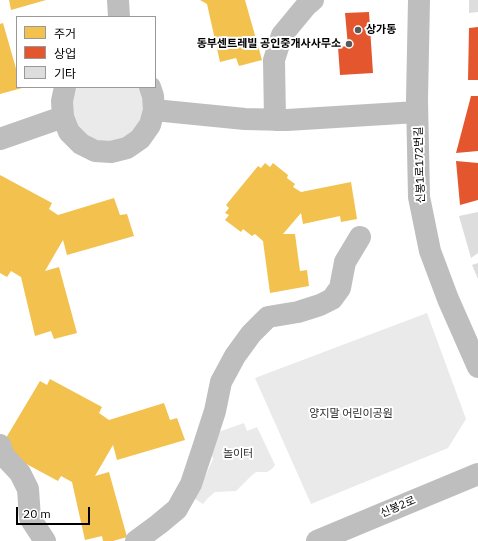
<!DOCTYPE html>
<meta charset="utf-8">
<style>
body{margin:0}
#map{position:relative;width:478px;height:541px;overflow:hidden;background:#fff;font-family:"IBM Plex Sans","Noto Sans KR",sans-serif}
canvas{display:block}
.legend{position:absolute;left:16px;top:16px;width:140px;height:72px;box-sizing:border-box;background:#fff;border:1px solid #999;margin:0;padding:5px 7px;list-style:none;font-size:12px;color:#000}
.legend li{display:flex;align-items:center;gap:8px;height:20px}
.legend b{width:20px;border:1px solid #999}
.scale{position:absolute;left:16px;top:507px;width:74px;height:18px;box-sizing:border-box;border:2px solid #000;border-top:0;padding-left:5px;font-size:12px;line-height:14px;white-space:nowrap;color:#000;-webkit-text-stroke:3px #fff;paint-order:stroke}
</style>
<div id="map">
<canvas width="478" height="541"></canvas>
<ul class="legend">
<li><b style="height:11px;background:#f2c14e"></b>주거</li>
<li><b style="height:11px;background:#e4572e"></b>상업</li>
<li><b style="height:11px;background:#ddd"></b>기타</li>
</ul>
<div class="scale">20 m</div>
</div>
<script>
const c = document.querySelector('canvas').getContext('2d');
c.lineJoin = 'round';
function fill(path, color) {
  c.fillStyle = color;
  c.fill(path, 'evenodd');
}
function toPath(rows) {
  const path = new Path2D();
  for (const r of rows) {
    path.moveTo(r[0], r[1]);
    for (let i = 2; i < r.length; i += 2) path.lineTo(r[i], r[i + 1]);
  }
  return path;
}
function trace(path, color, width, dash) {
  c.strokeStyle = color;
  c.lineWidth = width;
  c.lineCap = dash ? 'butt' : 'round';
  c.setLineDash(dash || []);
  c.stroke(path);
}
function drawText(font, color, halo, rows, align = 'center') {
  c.font = font + ' "IBM Plex Sans","Noto Sans KR",sans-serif';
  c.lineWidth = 4;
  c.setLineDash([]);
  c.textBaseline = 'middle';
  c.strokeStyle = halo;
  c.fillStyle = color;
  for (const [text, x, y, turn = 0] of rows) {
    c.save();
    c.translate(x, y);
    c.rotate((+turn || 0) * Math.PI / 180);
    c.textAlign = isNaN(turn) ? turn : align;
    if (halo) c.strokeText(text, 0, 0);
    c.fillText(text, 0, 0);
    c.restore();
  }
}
const green = toPath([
 [68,87,147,87,147,124,110,149,71,130],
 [427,313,466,419,448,448,311,504,255,378],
 [244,423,247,431,257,427,275,465,272,469,267,472,256,472,251,476,236,491,215,492,208,498,203,504,195,499,213,459,207,436]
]);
const homes = toPath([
 [9,0,46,0,11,10],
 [200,0,245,0,262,60,239,66,236,58,220,62,207,4],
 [3,23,17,72,17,87,21,87,22,88,0,94,0,24],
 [265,163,270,167,273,163,288,175,287,178,295,184,293,187,301,192,351,182,357,219,341,222,340,216,303,224,301,213,283,234,295,234,300,271,307,270,309,286,270,293,263,241,255,234,252,236,243,229,241,232,225,220,229,215,225,213,229,208,226,205,258,166,261,168],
 [0,175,52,203,49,209,58,215,114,198,120,215,127,214,134,236,67,255,63,240,45,271,59,267,77,333,54,339,51,331,35,336,21,277,11,271,7,277,0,273],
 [50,379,102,407,99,413,109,420,164,403,170,420,177,418,185,440,117,460,113,445,95,476,109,472,127,537,113,541,103,541,102,536,85,540,72,482,61,476,58,481,6,453,3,443,40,381,47,385]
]);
const shops = toPath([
 [369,12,373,73,340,75,338,47,348,46,345,13],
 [478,27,478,80,468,80,469,28],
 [471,96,478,96,478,151,456,153],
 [456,161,478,163,478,200,460,205]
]);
const building = toPath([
 [469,0,478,0,478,12,469,13],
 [478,212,478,253,471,258,459,216],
 [478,263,478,279,472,265]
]);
const minor = toPath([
 [118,0,119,17],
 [419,0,417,100,419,197,430,251,448,299,478,367],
 [65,87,62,101,63,117,69,132,81,144,95,151,111,152,127,148,140,139,150,125,154,110,153,96,150,87],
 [154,110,245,119,287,120,417,112],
 [275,120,274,60,282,35,306,6,313,0],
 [0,139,63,117],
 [0,445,4,456,20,473,28,489,30,518,45,541],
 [136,541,159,524,177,509,191,484,203,448,215,411,221,382,235,356,251,334,268,317,298,312,320,305,332,299,340,288,345,262,360,237],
 [317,541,478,474]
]);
const markers = [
 [358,30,4,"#595959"],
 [349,44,4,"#595959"]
];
const poiNames = [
 ["상가동",366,30],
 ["동부센트레빌 공인중개사사무소",341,44,"right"]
];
const streetNames = [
 ["신봉1로172번길",420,165,-92],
 ["신봉2로",398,507,-23]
];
const parkNames = [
 ["양지말 어린이공원",351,414],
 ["놀이터",238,454]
];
fill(green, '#eaeaea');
fill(homes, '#f2c14e');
fill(shops, '#e4572e');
fill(building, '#ddd');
trace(minor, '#bebebe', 22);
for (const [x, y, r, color] of markers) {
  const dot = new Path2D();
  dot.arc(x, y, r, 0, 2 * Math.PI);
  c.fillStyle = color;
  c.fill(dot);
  trace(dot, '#fff', 1.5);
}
drawText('bold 11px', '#000', '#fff', poiNames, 'left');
drawText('11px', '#000', '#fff', streetNames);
drawText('11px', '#303030', '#fff', parkNames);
</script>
